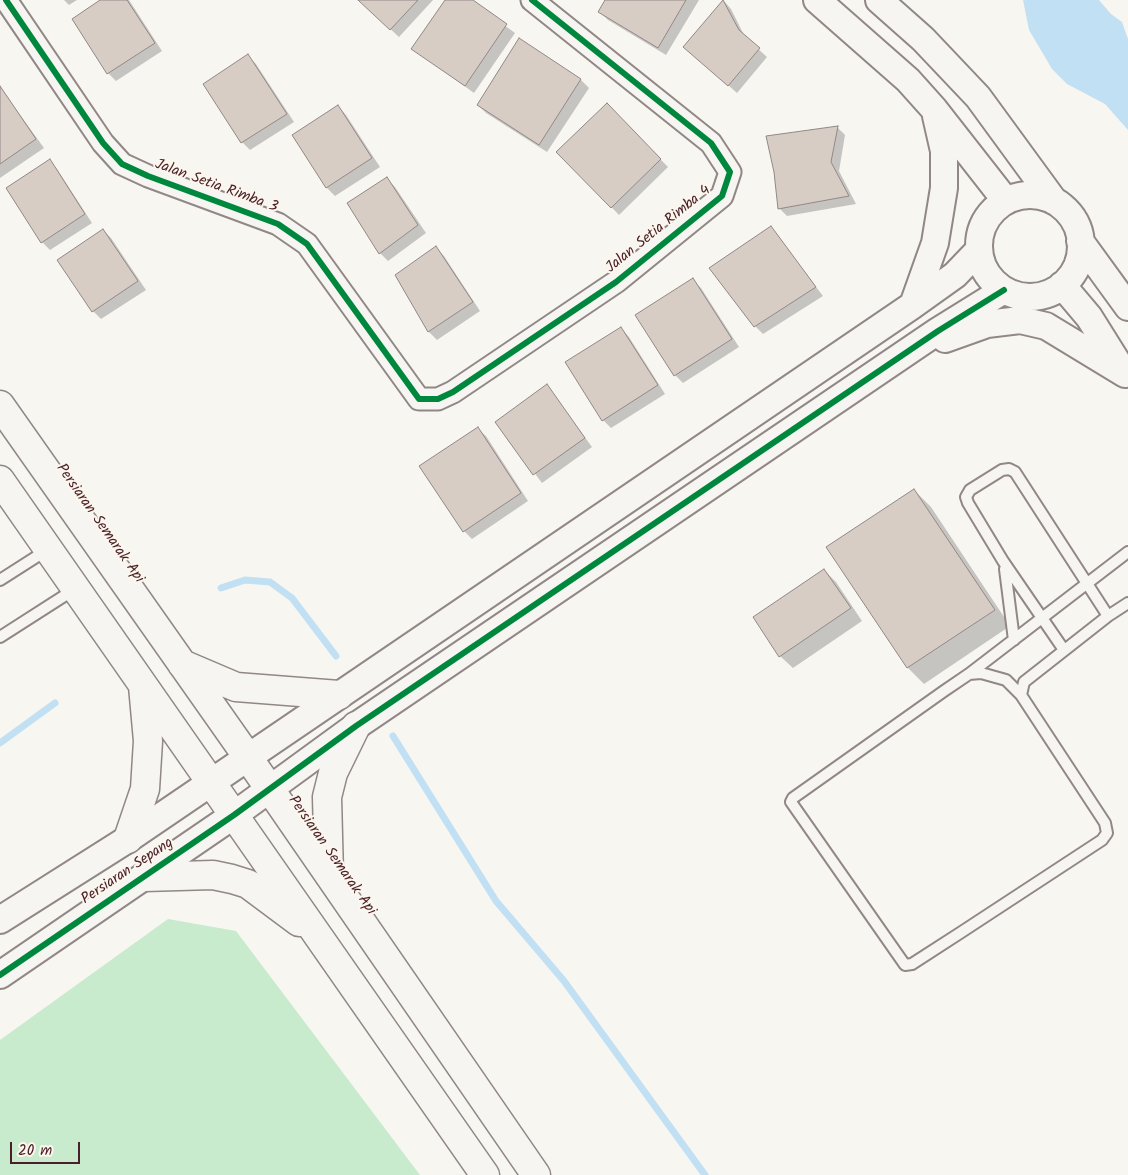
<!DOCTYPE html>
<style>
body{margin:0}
#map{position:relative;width:1128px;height:1175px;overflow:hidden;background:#f8f6f0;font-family:Kalam,sans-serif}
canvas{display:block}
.scale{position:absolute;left:10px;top:1142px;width:70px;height:22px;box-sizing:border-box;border:2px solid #4a1f2b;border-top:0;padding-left:6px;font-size:15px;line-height:18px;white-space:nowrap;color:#4a1f2b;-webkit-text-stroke:4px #fbf7ec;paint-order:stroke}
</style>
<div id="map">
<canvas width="1128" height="1175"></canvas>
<div class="scale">20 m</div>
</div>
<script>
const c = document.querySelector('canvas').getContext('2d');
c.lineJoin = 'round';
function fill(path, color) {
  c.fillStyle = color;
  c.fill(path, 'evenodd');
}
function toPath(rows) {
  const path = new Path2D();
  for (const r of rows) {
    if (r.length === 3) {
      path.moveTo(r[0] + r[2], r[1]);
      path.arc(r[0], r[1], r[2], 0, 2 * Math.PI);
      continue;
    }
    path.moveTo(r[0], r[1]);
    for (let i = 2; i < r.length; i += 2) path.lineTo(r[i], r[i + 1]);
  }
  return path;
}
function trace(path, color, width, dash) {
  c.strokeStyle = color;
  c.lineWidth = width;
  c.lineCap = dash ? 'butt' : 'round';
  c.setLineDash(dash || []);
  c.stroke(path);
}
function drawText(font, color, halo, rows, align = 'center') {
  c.font = font + ' Kalam,sans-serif';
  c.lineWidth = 4;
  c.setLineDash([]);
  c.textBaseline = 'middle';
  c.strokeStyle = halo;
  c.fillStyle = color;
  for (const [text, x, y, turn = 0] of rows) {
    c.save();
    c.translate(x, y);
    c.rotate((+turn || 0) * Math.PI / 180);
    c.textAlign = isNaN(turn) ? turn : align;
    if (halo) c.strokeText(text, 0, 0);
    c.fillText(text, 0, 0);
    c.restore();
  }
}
const green = toPath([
 [168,919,236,931,420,1175,0,1175,0,1040]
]);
const water = toPath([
 [1023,0,1099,0,1111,14,1122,22,1128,39,1128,130,1105,104,1067,84,1052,69,1029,30]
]);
const shadow = toPath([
 [64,0,77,0,69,5],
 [103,0,129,0,162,51,116,81,108,73],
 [359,0,433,0,399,37],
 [447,0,470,0,515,33,474,93,413,49],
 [607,0,699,0,666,55,608,20,600,12],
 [724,1,731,9,745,37,767,57,737,93,685,47],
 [520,40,581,80,589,88,547,152,486,113,478,105],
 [248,56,256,64,294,122,250,150,242,142],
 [0,87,44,148,0,178],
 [607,105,668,167,619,215,558,152],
 [338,106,346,115,380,167,335,196,327,188,294,136],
 [837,127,845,135,839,171,856,204,787,216,779,208],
 [49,161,57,169,92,223,50,250,42,242],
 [387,179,395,187,426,233,388,261,380,253,349,203],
 [770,227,823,296,763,334,755,326],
 [103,230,111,238,146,290,101,319,93,311],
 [436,248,444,256,480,311,437,340,429,332,397,275],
 [693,280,701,288,739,347,683,383,675,375],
 [621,328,629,337,665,394,611,428,603,420],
 [547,386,592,447,542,483,496,422],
 [477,428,486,436,528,501,472,539,464,531],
 [914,490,931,507,1010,626,924,684,908,668,828,547],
 [824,570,836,582,862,621,793,668,780,656]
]);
const stream = toPath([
 [221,588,245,580,270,582,292,598,336,656],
 [393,736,496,901,564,981,705,1175],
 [0,743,55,703]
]);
const building = toPath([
 [100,0,127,0,155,43,107,74,72,19,100,0],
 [358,0,418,0,390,30,358,0],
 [445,0,473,0,507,24,465,86,411,49,445,0],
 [605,0,686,0,658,48,598,12,605,0],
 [723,0,739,30,760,48,728,86,683,47,723,0],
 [519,38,581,79,539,145,477,105,519,38],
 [248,54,287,114,241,143,203,84,248,54],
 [0,86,36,139,0,164,0,86],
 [607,103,661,159,611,208,556,152,607,103],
 [338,105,372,158,326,188,292,135,338,105],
 [838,126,831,162,849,196,778,209,774,172,766,136,838,126],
 [50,159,85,214,41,243,6,188,50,159],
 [387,177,418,225,379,254,347,203,387,177],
 [771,226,816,287,754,327,709,268,771,226],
 [103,229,138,281,92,312,57,260,103,229],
 [436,246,473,302,428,332,395,275,436,246],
 [693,278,732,339,674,376,635,315,693,278],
 [621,327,658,385,602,421,565,362,621,327],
 [547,384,585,438,533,475,495,422,547,384],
 [478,427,521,493,463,532,419,466,478,427],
 [914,489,995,610,907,668,826,547,914,489],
 [824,569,851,608,779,657,753,617,824,569]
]);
const service = toPath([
 [1005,569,1014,640],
 [0,580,47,550],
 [0,637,75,589],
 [1064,650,1003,561,968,503,966,497,970,490,1002,470,1009,469,1015,472,1108,616],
 [981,673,1006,680,1021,695,1105,823,1107,833,1102,840,960,933,912,964,905,965,791,802,793,798,944,691,969,674,981,673],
 [969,674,1128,552],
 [1021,695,1024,682,1108,616,1128,603]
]);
const minor = toPath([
 [6,0,103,143,122,164,148,176,278,224,307,244,419,399,438,399,453,392,616,282,722,196,730,172,711,143,532,0]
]);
const tertiary = toPath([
 [817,0,908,80,934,109,1006,201],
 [879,0,923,39,978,97,1054,201],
 [1030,246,51],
 [1080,241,1128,307],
 [1062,285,1089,317,1121,368],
 [913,305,935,243,944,188,944,151,936,116],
 [945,339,987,324,1020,320,1046,326,1125,374],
 [0,920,128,839,913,305,955,275,979,250],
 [0,975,234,815,356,726,938,331,1004,290]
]);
const secondary = toPath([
 [0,405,247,756,536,1175],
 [0,480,485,1175],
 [182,664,236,687,339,695],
 [128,839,145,789,148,741,143,686],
 [329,875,327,797,333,773,356,726],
 [144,877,213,875,232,879,248,884,299,922]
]);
const cycleway = toPath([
 [6,0,103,143,122,164,148,176,278,224,307,244,419,399,438,399,453,392,616,282,722,196,730,172,711,143,532,0],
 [0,975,234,815,356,726,938,331,1004,290]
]);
const streetNames = [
 ["Jalan Setia Rimba 3",216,187,20],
 ["Jalan Setia Rimba 4",659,230,-39],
 ["Persiaran Semarak Api",99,524,55],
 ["Persiaran Semarak Api",331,856,55],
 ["Persiaran Sepang",128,872,-34]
];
fill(green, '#c7ebcc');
fill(water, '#c1e0f4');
fill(shadow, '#0003');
trace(stream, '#c1e0f4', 7);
fill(building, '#d8cdc5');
trace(building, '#918787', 1);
trace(service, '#918787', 14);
trace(minor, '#918787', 25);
trace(tertiary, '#918787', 30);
trace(secondary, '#918787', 31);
trace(service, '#f6f5f1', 10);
trace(minor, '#f6f5f1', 21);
trace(tertiary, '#f6f5f1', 26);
trace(secondary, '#f6f5f1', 28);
trace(cycleway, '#00873e', 6);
drawText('15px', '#4a1f2b', '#fbf7ec', streetNames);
</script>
